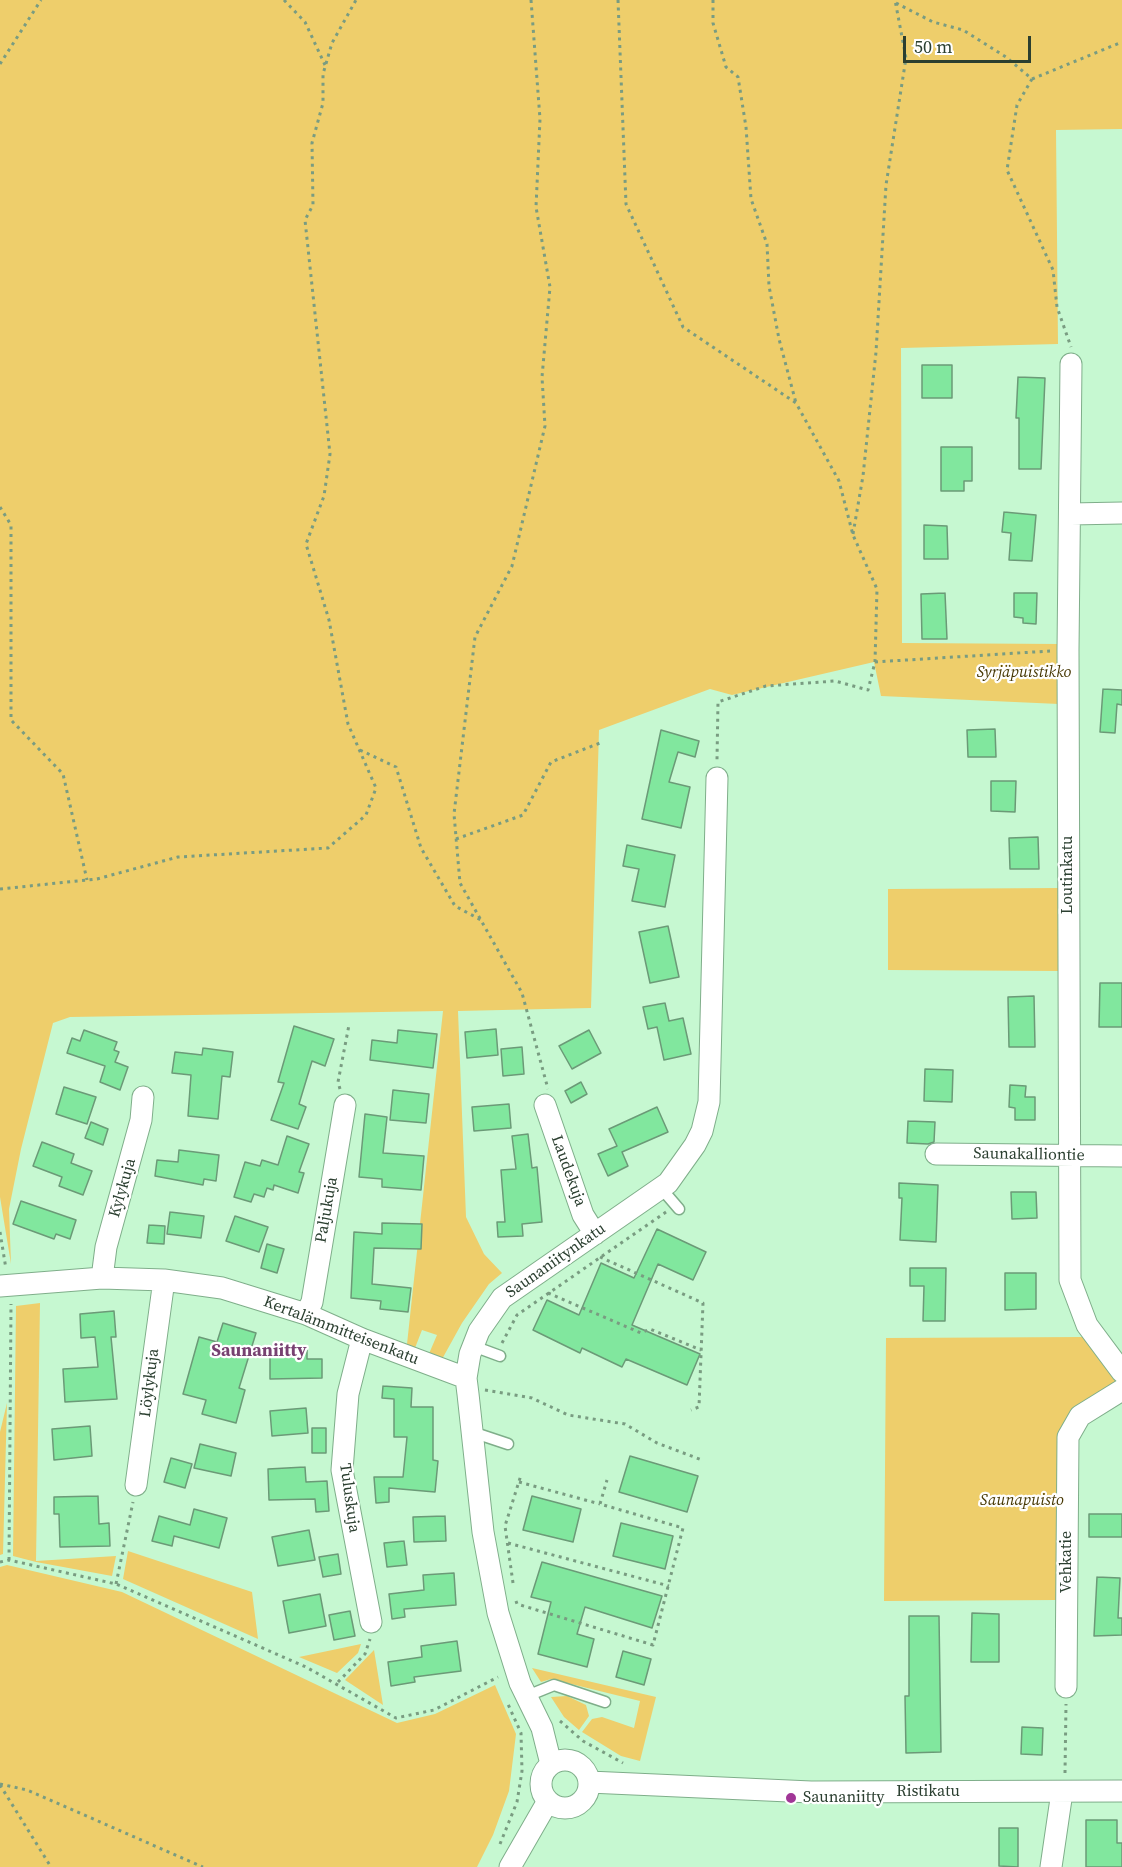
<!DOCTYPE html>
<meta charset="utf-8">
<style>
body{margin:0}
#map{position:relative;width:1122px;height:1867px;overflow:hidden;background:#c6f8d1;font-family:"Source Serif 4",serif}
canvas{display:block}
.scale{position:absolute;left:903px;top:36px;width:128px;height:27px;box-sizing:border-box;border:3px solid #2b3f30;border-top:0;padding-left:8px;font-size:18px;line-height:21px;white-space:nowrap;color:#2b3f30;-webkit-text-stroke:4px #fff;paint-order:stroke}
</style>
<div id="map">
<canvas width="1122" height="1867"></canvas>
<div class="scale">50 m</div>
</div>
<script>
const c = document.querySelector('canvas').getContext('2d');
c.lineJoin = 'round';
function fill(path, color) {
  c.fillStyle = color;
  c.fill(path, 'evenodd');
}
function toPath(rows) {
  const path = new Path2D();
  for (const r of rows) {
    if (r.length === 3) {
      path.moveTo(r[0] + r[2], r[1]);
      path.arc(r[0], r[1], r[2], 0, 2 * Math.PI);
      continue;
    }
    path.moveTo(r[0], r[1]);
    for (let i = 2; i < r.length; i += 2) path.lineTo(r[i], r[i + 1]);
  }
  return path;
}
function trace(path, color, width, dash) {
  c.strokeStyle = color;
  c.lineWidth = width;
  c.lineCap = dash ? 'butt' : 'round';
  c.setLineDash(dash || []);
  c.stroke(path);
}
function drawText(font, color, halo, rows, align = 'center') {
  c.font = font + ' "Source Serif 4",serif';
  c.lineWidth = 4.5;
  c.setLineDash([]);
  c.textBaseline = 'middle';
  c.strokeStyle = halo;
  c.fillStyle = color;
  for (const [text, x, y, turn = 0] of rows) {
    c.save();
    c.translate(x, y);
    c.rotate((+turn || 0) * Math.PI / 180);
    c.textAlign = isNaN(turn) ? turn : align;
    if (halo) c.strokeText(text, 0, 0);
    c.fillText(text, 0, 0);
    c.restore();
  }
}
const green = toPath([
 [0,0,1122,0,1122,129,1056,130,1058,344,901,348,902,643,1061,644,1059,704,881,696,874,662,732,695,710,689,599,730,591,1008,458,1011,466,1217,484,1254,502,1273,489,1284,462,1323,441,1361,428,1356,437,1335,422,1330,415,1348,407,1344,443,1011,70,1017,53,1023,21,1149,9,1209,11,1264,0,1197],
 [1059,888,1059,971,888,970,888,889],
 [40,1303,36,1561,116,1556,112,1576,36,1562,13,1556,16,1306],
 [1084,1337,1121,1382,1075,1410,1057,1600,884,1601,886,1338],
 [7,1403,3,1554,0,1555,0,1432],
 [128,1551,252,1592,258,1639,123,1579],
 [7,1565,122,1592,397,1723,435,1714,495,1685,516,1734,509,1791,493,1835,477,1867,0,1867,0,1567],
 [361,1644,358,1653,337,1673,299,1657],
 [374,1650,383,1705,345,1680],
 [532,1668,656,1697,640,1761,621,1756,582,1732,592,1719,602,1717,634,1728,640,1701,551,1679,541,1682],
 [567,1696,586,1705,589,1716,579,1730,564,1717,551,1697]
]);
const building = toPath([
 [922,365,952,365,952,398,922,398,922,365],
 [1018,377,1045,378,1041,469,1019,469,1019,418,1016,418,1018,377],
 [941,447,972,447,972,481,964,481,964,491,941,491,941,447],
 [1004,512,1036,515,1032,561,1009,560,1011,533,1002,532,1004,512],
 [924,525,947,526,948,559,924,559,924,525],
 [945,593,947,639,922,639,921,594,945,593],
 [1014,593,1037,593,1036,624,1023,623,1023,618,1014,617,1014,593],
 [1103,689,1122,690,1122,705,1117,704,1115,733,1100,732,1103,689],
 [995,729,996,757,968,757,967,730,995,729],
 [661,730,699,741,695,757,678,752,669,782,690,787,681,828,642,819,661,730],
 [991,781,1016,781,1015,812,991,811,991,781],
 [1038,837,1039,869,1010,869,1009,838,1038,837],
 [627,845,675,855,665,907,632,901,639,869,623,866,627,845],
 [668,926,679,977,650,983,639,932,668,926],
 [1100,983,1122,983,1122,1027,1099,1027,1100,983],
 [1034,996,1035,1047,1009,1047,1008,997,1034,996],
 [665,1003,669,1021,683,1018,691,1054,664,1060,657,1027,648,1029,643,1007,665,1003],
 [294,1026,334,1039,325,1066,312,1061,299,1104,306,1107,298,1129,271,1120,284,1083,278,1082,294,1026],
 [496,1029,498,1055,467,1058,465,1032,496,1029],
 [84,1030,117,1042,114,1050,119,1052,115,1062,128,1067,120,1090,100,1082,105,1066,67,1053,72,1038,80,1041,84,1030],
 [398,1030,437,1034,433,1068,370,1060,372,1040,397,1043,398,1030],
 [589,1030,601,1053,572,1069,559,1046,589,1030],
 [522,1047,524,1074,503,1076,501,1049,522,1047],
 [203,1048,233,1052,230,1077,222,1076,218,1119,188,1116,191,1075,172,1073,175,1052,202,1055,203,1048],
 [925,1069,953,1070,952,1102,924,1101,925,1069],
 [581,1082,587,1094,571,1103,565,1091,581,1082],
 [1010,1085,1026,1086,1025,1097,1035,1097,1035,1120,1015,1120,1015,1108,1009,1107,1010,1085],
 [64,1087,96,1097,87,1124,56,1114,64,1087],
 [393,1090,429,1094,426,1123,390,1120,393,1090],
 [509,1104,511,1128,474,1131,472,1107,509,1104],
 [657,1107,668,1132,622,1152,628,1166,608,1176,598,1154,617,1146,609,1129,657,1107],
 [365,1114,387,1117,383,1153,424,1156,421,1190,382,1187,382,1179,359,1177,365,1114],
 [908,1121,935,1122,934,1142,928,1144,907,1143,908,1121],
 [91,1122,108,1129,103,1145,85,1138,91,1122],
 [528,1134,532,1168,537,1167,542,1222,522,1224,523,1236,498,1237,497,1222,505,1222,501,1170,516,1169,512,1136,528,1134],
 [287,1136,309,1144,299,1172,304,1173,298,1193,274,1185,273,1190,267,1188,264,1197,254,1194,251,1202,234,1197,245,1162,260,1166,262,1160,278,1165,287,1136],
 [42,1142,74,1154,71,1163,92,1171,83,1195,59,1186,62,1177,33,1166,42,1142],
 [179,1150,219,1155,216,1181,204,1179,203,1185,155,1176,157,1160,178,1162,179,1150],
 [899,1183,938,1185,936,1242,900,1240,902,1198,899,1198,899,1183],
 [1011,1192,1036,1192,1037,1218,1012,1219,1011,1192],
 [21,1201,76,1220,70,1239,56,1234,54,1239,13,1224,21,1201],
 [170,1212,204,1216,201,1238,167,1234,170,1212],
 [235,1216,268,1227,259,1252,226,1241,235,1216],
 [382,1223,422,1224,421,1249,374,1248,372,1284,411,1288,408,1312,380,1309,381,1301,351,1298,354,1232,382,1234,382,1223],
 [149,1225,165,1226,164,1244,147,1243,149,1225],
 [657,1229,706,1252,693,1280,658,1264,632,1325,700,1354,687,1385,626,1359,622,1367,582,1348,580,1353,533,1330,547,1300,579,1315,601,1263,634,1278,657,1229],
 [267,1244,284,1249,277,1273,261,1268,267,1244],
 [910,1268,946,1268,945,1321,923,1321,924,1286,910,1286,910,1268],
 [1005,1273,1036,1273,1036,1309,1005,1310,1005,1273],
 [114,1311,116,1337,111,1337,117,1399,65,1402,63,1369,98,1367,95,1337,81,1338,80,1314,114,1311],
 [223,1323,256,1333,239,1388,245,1390,236,1423,202,1414,206,1400,183,1394,199,1337,217,1342,223,1323],
 [270,1350,307,1350,307,1359,322,1359,322,1378,270,1379,270,1350],
 [383,1386,412,1388,411,1407,433,1407,433,1460,438,1461,435,1492,389,1488,389,1502,376,1503,374,1477,403,1477,407,1437,394,1437,394,1399,382,1398,383,1386],
 [306,1408,308,1433,272,1436,270,1411,306,1408],
 [90,1426,92,1456,54,1460,52,1429,90,1426],
 [312,1428,326,1428,326,1453,312,1453,312,1428],
 [200,1444,236,1453,231,1476,194,1468,200,1444],
 [630,1456,698,1476,687,1512,619,1492,630,1456],
 [171,1458,192,1464,185,1488,164,1482,171,1458],
 [305,1467,306,1482,327,1481,329,1511,316,1512,315,1499,269,1500,268,1469,305,1467],
 [98,1496,99,1524,109,1523,110,1546,60,1547,59,1514,54,1514,54,1497,98,1496],
 [532,1496,581,1509,573,1542,523,1530,532,1496],
 [194,1509,227,1518,219,1548,174,1536,172,1546,152,1541,159,1516,190,1525,194,1509],
 [1089,1514,1122,1514,1122,1537,1089,1537,1089,1514],
 [445,1516,446,1541,414,1542,413,1517,445,1516],
 [621,1523,673,1536,665,1569,613,1556,621,1523],
 [309,1530,315,1560,278,1566,272,1537,309,1530],
 [404,1541,407,1565,387,1567,384,1543,404,1541],
 [338,1554,341,1574,323,1577,319,1557,338,1554],
 [542,1562,662,1596,652,1628,585,1607,577,1634,594,1639,587,1667,538,1654,551,1602,531,1597,542,1562],
 [454,1573,456,1605,404,1609,405,1617,392,1619,389,1594,424,1590,423,1575,454,1573],
 [1097,1577,1120,1578,1118,1618,1122,1618,1122,1635,1094,1636,1097,1577],
 [320,1594,326,1626,289,1633,283,1601,320,1594],
 [350,1611,355,1636,334,1640,329,1615,350,1611],
 [972,1613,999,1614,999,1662,971,1662,972,1613],
 [909,1616,939,1616,941,1752,906,1753,905,1696,909,1696,909,1616],
 [457,1641,461,1671,414,1677,415,1682,391,1686,388,1662,422,1657,421,1646,457,1641],
 [623,1651,651,1659,644,1685,616,1677,623,1651],
 [1022,1727,1043,1728,1042,1755,1021,1754,1022,1727],
 [1086,1820,1117,1820,1117,1843,1122,1843,1122,1867,1086,1867,1086,1820],
 [999,1828,1018,1828,1018,1867,999,1866,999,1828]
]);
const path = toPath([
 [284,0,305,22,325,65],
 [531,0,540,119,536,207,550,287,542,377,545,426,512,566,475,637,454,814,460,883,522,993,548,1089],
 [618,0,626,204,683,327,796,403,839,481,853,535,877,589,875,662,868,690,835,681,766,686,718,702,717,760],
 [713,0,713,23,726,67,738,77,746,127,751,199,767,244,769,286,779,339,796,403],
 [896,3,933,22,963,30,1006,57,1032,79,1122,42],
 [0,64,41,0],
 [1032,79,1017,105,1007,170,1053,270,1057,307,1071,347],
 [0,507,11,525,11,720,63,774,87,880],
 [853,534,863,476,876,352,886,185,906,58,895,0],
 [875,662,1050,651],
 [360,750,396,767,421,848,455,906,481,920],
 [456,839,523,815,551,762,600,743],
 [0,889,97,879,178,857,328,848,366,815,376,788,348,724,329,620,306,544,324,496,330,454,305,220,313,205,312,143,323,103,323,74,332,43,356,0],
 [340,1089,338,1082,349,1025],
 [0,1232,6,1269],
 [600,1257,703,1303,699,1407,691,1410],
 [548,1293,641,1333,650,1329,701,1350],
 [502,1343,517,1315,666,1212],
 [485,1390,532,1398,568,1415,625,1424,657,1443,702,1460],
 [519,1482,600,1504],
 [508,1543,669,1586],
 [9,1560,11,1304],
 [0,1562,9,1560,116,1584,306,1667,396,1718,434,1710,498,1677],
 [513,1583,505,1526,521,1475],
 [116,1584,133,1502],
 [516,1601,517,1604,653,1645,683,1528,600,1504,607,1480],
 [338,1682,365,1654,370,1639],
 [560,1721,583,1741,623,1763],
 [1065,1773,1066,1704],
 [0,1784,27,1790,203,1867],
 [0,1785,51,1867],
 [500,1844,517,1802,522,1771,521,1733,507,1702]
]);
const service = toPath([
 [661,1188,679,1209],
 [473,1346,500,1356],
 [472,1432,508,1444],
 [527,1696,554,1685,605,1702]
]);
const minor = toPath([
 [1071,364,1068,650,1070,1280,1087,1325,1122,1372],
 [1071,514,1122,513],
 [545,1105,583,1215,595,1234],
 [936,1154,1122,1156],
 [102,1278,106,1247,141,1120,143,1097],
 [0,1286,102,1278,164,1280,222,1288,306,1314,362,1339,466,1378],
 [306,1314,312,1302,345,1105],
 [362,1339,348,1394,342,1470,371,1622],
 [136,1485,164,1280],
 [1066,1687,1068,1437,1080,1416,1122,1390],
 [565,1784,24],
 [551,1764,542,1728,520,1683,498,1613,483,1532,468,1394,466,1378,470,1354,479,1331,502,1298,668,1183,695,1145,702,1131,709,1102,717,778],
 [589,1782,811,1792,1122,1791],
 [510,1867,548,1801],
 [1051,1867,1062,1792]
]);
const markers = [
 [791,1798,6,"#a13697"]
];
const parkNames = [
 ["Syrjäpuistikko",1024,673],
 ["Saunapuisto",1022,1501]
];
const streetNames = [
 ["Loutinkatu",1068,875,-90],
 ["Saunakalliontie",1029,1155,1],
 ["Laudekuja",568,1171,70],
 ["Kylykuja",123,1188,-74],
 ["Paljukuja",327,1210,-80],
 ["Saunaniitynkatu",556,1261,-35],
 ["Kertalämmitteisenkatu",341,1331,21],
 ["Löylykuja",150,1383,-83],
 ["Tuluskuja",349,1498,82],
 ["Vehkatie",1067,1562,-90],
 ["Ristikatu",928,1792]
];
const poiNames = [
 ["Saunaniitty",803,1798]
];
const neighbourhoodNames = [
 ["Saunaniitty",259,1351]
];
fill(green, '#eece6b');
fill(building, '#81e79e');
trace(building, '#6b9a77', 1.5);
trace(service, '#7fae8a', 13);
trace(minor, '#7fae8a', 23);
trace(path, '#799c81', 3, [3, 4.5]);
trace(service, '#fff', 10);
trace(minor, '#fff', 21);
for (const [x, y, r, color] of markers) {
  const dot = new Path2D();
  dot.arc(x, y, r, 0, 2 * Math.PI);
  c.fillStyle = color;
  c.fill(dot);
  trace(dot, '#fff', 2);
}
drawText('italic 16px', '#473804', '#fff', parkNames);
drawText('16px', '#2b3f30', '#fff', streetNames);
drawText('16px', '#2b3f30', '#fff', poiNames, 'left');
drawText('bold 18px', '#774171', '#fff', neighbourhoodNames);
</script>
